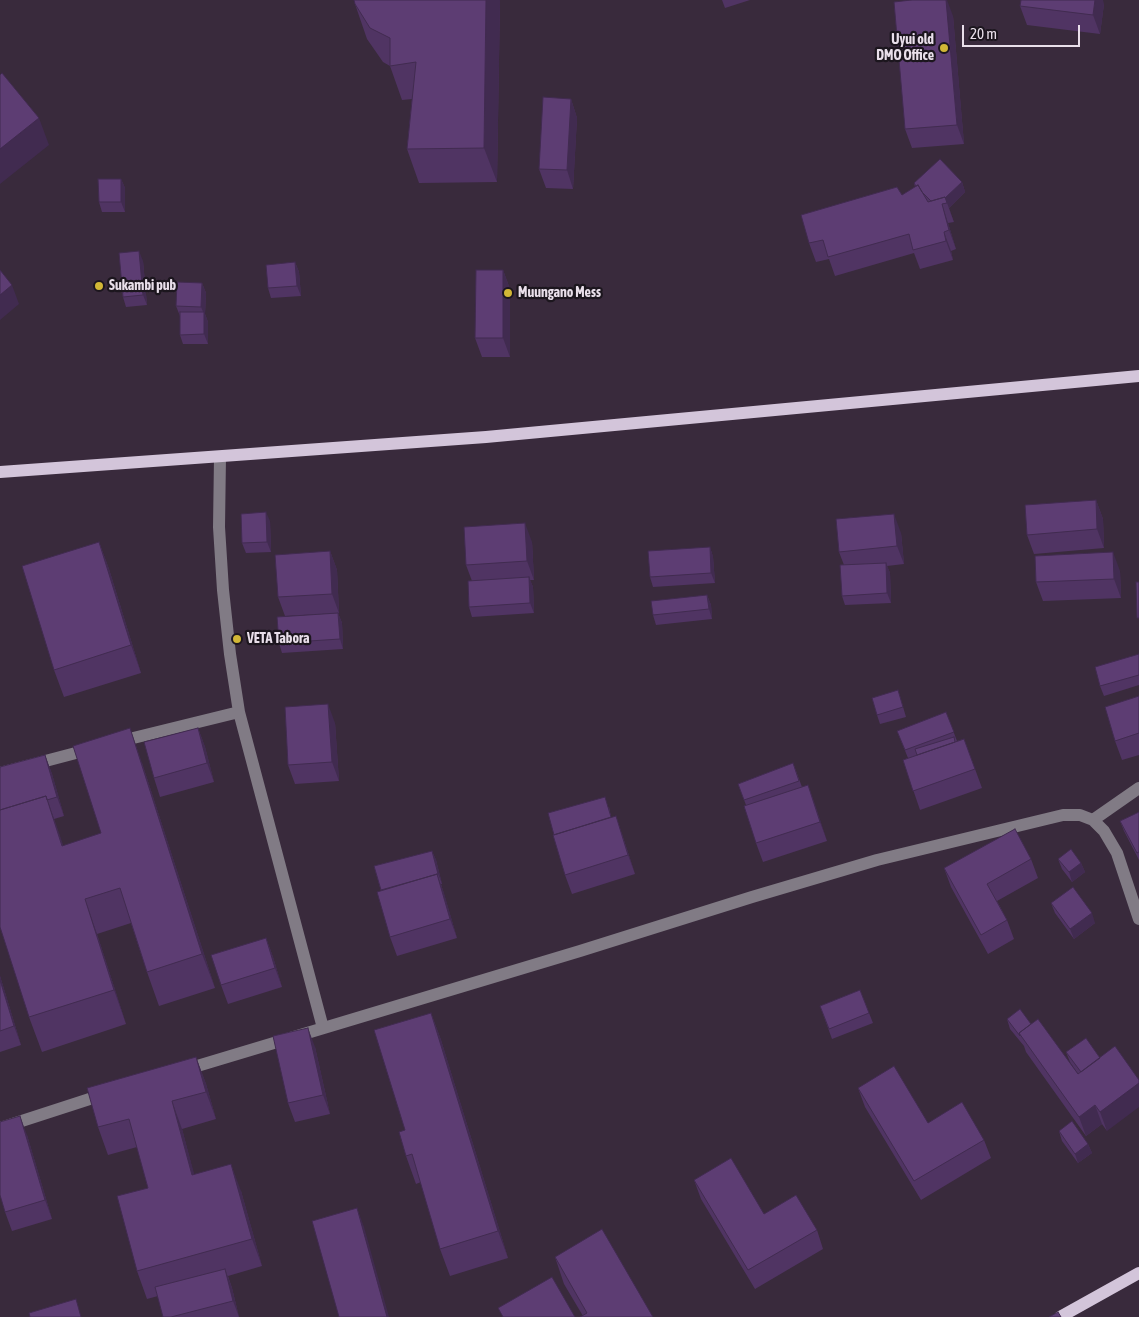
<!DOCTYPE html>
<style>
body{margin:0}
#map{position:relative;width:1139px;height:1317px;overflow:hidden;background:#392a3c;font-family:"Asap Condensed",sans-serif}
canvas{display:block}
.scale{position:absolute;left:962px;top:25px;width:118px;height:22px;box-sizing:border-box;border:2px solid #e9dfea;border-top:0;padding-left:6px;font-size:15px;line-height:18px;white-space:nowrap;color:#e9dfea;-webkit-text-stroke:4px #1c161e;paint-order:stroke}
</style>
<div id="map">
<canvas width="1139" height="1317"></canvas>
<div class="scale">20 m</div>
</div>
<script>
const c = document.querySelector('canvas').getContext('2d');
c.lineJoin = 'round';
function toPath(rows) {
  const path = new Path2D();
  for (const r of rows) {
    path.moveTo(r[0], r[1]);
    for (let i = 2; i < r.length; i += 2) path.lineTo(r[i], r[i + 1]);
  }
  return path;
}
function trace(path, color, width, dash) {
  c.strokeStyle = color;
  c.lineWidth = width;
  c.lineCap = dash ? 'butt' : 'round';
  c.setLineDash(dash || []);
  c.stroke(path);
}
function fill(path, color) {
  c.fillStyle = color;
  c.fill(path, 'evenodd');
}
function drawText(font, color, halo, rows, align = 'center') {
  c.font = font + ' "Asap Condensed",sans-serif';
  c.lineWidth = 4.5;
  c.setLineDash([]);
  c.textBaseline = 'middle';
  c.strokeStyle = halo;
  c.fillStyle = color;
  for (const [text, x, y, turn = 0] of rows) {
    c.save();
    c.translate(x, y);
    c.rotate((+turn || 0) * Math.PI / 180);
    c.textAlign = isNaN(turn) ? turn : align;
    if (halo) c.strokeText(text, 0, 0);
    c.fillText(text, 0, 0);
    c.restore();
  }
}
const minor = toPath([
 [220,457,219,527,223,590,230,654,239,712,323,1028],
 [117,742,239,712],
 [0,773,91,749],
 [1093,820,1139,788],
 [184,1070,580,951,752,897,877,860,1063,815,1080,815,1093,820,1104,831,1117,853,1139,919],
 [0,1128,105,1094]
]);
const major = toPath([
 [0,472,486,437,1139,376],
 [1060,1317,1139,1273]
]);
const wall = toPath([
 [500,0,497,182,419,183,407,149,412,99,402,100,390,66,383,62,367,39,355,4],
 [722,0,750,0,725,8],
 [1104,4,1100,34,1027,25,1020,6],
 [953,16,964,144,912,148,905,129],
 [571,99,577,118,573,189,546,188,539,169],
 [121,179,125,188,125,212,102,212,99,202],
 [962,182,965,192,949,208,954,222,948,223,956,249,951,251,953,260,920,269,914,253,835,276,829,259,816,262,809,243,902,195,915,187,914,183],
 [143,261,147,305,126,307,123,297],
 [295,262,299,272,301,296,271,298,268,288],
 [503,270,510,289,510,357,482,357,475,338],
 [202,283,206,293,205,314,208,322,208,344,183,344,180,335,180,316,176,306],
 [1096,500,1103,519,1104,548,1034,554,1027,535],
 [270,521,271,552,246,553,242,543],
 [901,533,904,564,887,566,890,573,891,603,845,605,842,596,844,565,839,552],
 [99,542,109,569,141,673,64,697,54,670],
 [532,542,534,580,530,580,533,587,534,613,472,617,469,607,472,581,466,565],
 [710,547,713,557,715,583,653,587,650,577],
 [330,551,337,570,339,613,285,616,278,597],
 [1120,571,1121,598,1043,601,1036,582],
 [707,595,711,605,712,619,656,625,653,615],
 [338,613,342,623,343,649,282,653,279,643],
 [1139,654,1139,685,1104,696,1100,686],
 [1139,696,1139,755,1122,760,1115,741],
 [901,700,906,717,880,724,877,715],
 [946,712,957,741,964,739,982,788,920,810,903,760,908,758,897,731],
 [335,723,339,781,295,784,288,765],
 [198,728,205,747,214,782,160,797,154,778],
 [45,755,52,774,64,816,54,819,63,846,101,833,142,763,215,988,159,1006,147,972,131,923,97,934,126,1024,42,1052,29,1017],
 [793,763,802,787,808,785,827,841,763,862,756,843,746,805,738,784],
 [609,807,611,817,622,834,635,874,572,894,565,875],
 [1139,812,1139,860,1124,831,1120,821],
 [432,851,436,860,442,884,441,884,457,938,397,956,390,937,381,891,374,866],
 [1031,859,1038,878,997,901,1007,920,1014,939,988,954,951,887,944,868],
 [1058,859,1081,863,1085,872,1072,882,1062,869],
 [1051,903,1095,923,1074,939,1055,913],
 [266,938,273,957,282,987,228,1004,221,985],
 [0,976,21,1045,0,1052],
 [860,990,873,1023,832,1039,820,1006],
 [431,1013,441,1040,508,1258,450,1276,440,1249,421,1182,416,1184,406,1156,405,1130],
 [1007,1019,1031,1024,1078,1074,1070,1062,1066,1052,1086,1038,1107,1131,1102,1124,1086,1136,1026,1052,1024,1046,1010,1029],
 [315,1047,330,1114,295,1122,288,1103],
 [196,1057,206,1084,216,1119,182,1129,194,1175,241,1191,262,1266,228,1276,232,1288,239,1317,163,1317,158,1296,147,1299,137,1271,148,1188,137,1147,108,1155,98,1127],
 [858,1088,928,1123,984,1140,991,1158,921,1200,865,1107],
 [1059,1131,1088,1144,1092,1153,1078,1163,1062,1141],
 [27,1135,52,1219,12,1231,5,1212],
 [694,1180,764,1214,817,1230,823,1249,755,1289,701,1199],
 [555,1257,653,1317,583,1316,564,1284]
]);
const shadedWall = toPath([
 [486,0,500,0,497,182,484,148],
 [946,0,947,0,953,16,964,144,957,125],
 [1095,0,1103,0,1104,4,1100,34,1093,15],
 [571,99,577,118,573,189,567,170],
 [39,118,49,145,0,184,0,149],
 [121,179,125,188,125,212,121,202],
 [962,182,965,192,949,208,954,222,947,203,942,204,948,223,956,249,949,230,936,207],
 [944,232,951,251,953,260,946,241],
 [139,251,143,261,147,305,143,295],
 [295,262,299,272,301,296,297,286],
 [503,270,510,289,510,357,503,338],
 [202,283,206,293,205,314,208,322,208,344,204,334,204,314,201,307],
 [12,285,19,304,0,320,0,295],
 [1096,500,1103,519,1104,548,1097,529],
 [266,512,270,521,271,552,267,542],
 [894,514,901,533,904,564,897,546],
 [525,523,532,542,534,580,527,561],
 [99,542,109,569,141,673,131,645],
 [710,547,713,557,715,583,711,573],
 [330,551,337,570,339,613,332,594],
 [1113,552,1120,571,1121,598,1114,579],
 [886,563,890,573,891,603,887,593],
 [529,577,533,587,534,613,530,603],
 [707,595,711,605,712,619,709,609],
 [338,613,342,623,343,649,340,639],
 [328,704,335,723,339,781,332,762],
 [130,728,142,763,215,988,202,954],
 [198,728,205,747,214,782,207,763],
 [45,755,52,774,64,816,57,797],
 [808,785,815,804,827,841,820,822],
 [46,796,58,830,75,880,62,846],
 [616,816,622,834,635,874,628,855],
 [432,851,436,860,442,884,438,874],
 [1081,863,1085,872,1072,882,1069,872],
 [437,874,444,893,457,938,450,919],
 [85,899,97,934,126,1024,114,990],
 [1092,913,1095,923,1074,939,1070,929],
 [266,938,273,957,282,987,275,968],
 [0,976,21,1045,14,1026,0,980],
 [431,1013,441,1040,508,1258,498,1231],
 [308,1028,315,1047,330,1114,323,1095],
 [196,1057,206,1084,216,1119,206,1092],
 [1139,1083,1139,1107,1107,1131,1100,1112],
 [172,1101,182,1129,202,1203,192,1175],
 [1095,1105,1102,1124,1086,1136,1079,1117],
 [20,1116,27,1135,52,1219,45,1200],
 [1088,1144,1092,1153,1078,1163,1075,1154],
 [231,1164,241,1191,262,1266,252,1239],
 [357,1208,364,1227,389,1317,387,1317],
 [225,1269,232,1288,239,1317,233,1301]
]);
const building = toPath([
 [354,0,486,0,484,148,407,149,416,62,390,66,390,38,370,28,355,4,354,0],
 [911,0,946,0,957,125,905,129,894,2,911,0],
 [1021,0,1095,0,1093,15,1020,6,1021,0],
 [2,73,39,118,0,149,0,75,2,73],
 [543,97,571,99,567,170,539,169,543,97],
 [940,159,962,182,945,198,945,197,931,201,922,192,918,185,916,186,914,183,940,159],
 [98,179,121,179,121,202,99,202,98,179],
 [918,185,928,202,945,197,947,203,942,204,949,230,944,232,946,241,913,250,909,234,828,257,823,240,809,243,801,215,897,187,902,195,918,185],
 [139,251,143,295,123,297,119,253,139,251],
 [295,262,297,286,268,288,266,265,295,262],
 [0,270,12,285,0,295,0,270],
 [476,270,503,270,503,338,475,338,476,270],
 [177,282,202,283,201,307,176,306,177,282],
 [180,312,204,312,204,334,180,335,180,312],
 [1096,500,1097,529,1027,535,1025,505,1096,500],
 [266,512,267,542,242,543,241,514,266,512],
 [894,514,897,546,839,552,836,519,894,514],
 [525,523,527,561,466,565,464,527,525,523],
 [99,542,131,645,54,670,22,566,99,542],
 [710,547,711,573,650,577,648,551,710,547],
 [330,551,332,594,278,597,275,555,330,551],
 [1113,552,1114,579,1036,582,1035,556,1113,552],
 [886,563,887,593,842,596,840,565,886,563],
 [529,577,530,603,469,607,468,581,529,577],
 [1136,582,1139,582,1139,618,1137,618,1136,582],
 [707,595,709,609,653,615,651,601,707,595],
 [338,613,340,639,279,643,277,617,338,613],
 [1139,654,1139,675,1100,686,1095,667,1139,654],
 [898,690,903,707,877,715,872,698,898,690],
 [1139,696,1139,733,1115,741,1105,707,1139,696],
 [328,704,332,762,288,765,285,707,328,704],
 [946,712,954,732,905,750,897,731,946,712],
 [130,728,202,954,147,972,120,888,85,899,114,990,29,1017,0,927,0,810,46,796,62,846,101,833,73,746,130,728],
 [198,728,207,763,154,778,144,742,198,728],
 [954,737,955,742,917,755,915,749,954,737],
 [964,739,975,769,913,791,903,760,964,739],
 [45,755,57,797,47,800,46,796,0,810,0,767,45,755],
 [793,763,799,781,744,800,738,784,793,763],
 [808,785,820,822,756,843,744,806,808,785],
 [605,797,611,817,554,835,548,813,605,797],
 [1139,812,1139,852,1137,853,1120,821,1139,812],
 [616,816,628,855,565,875,553,835,616,816],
 [1015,829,1031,859,987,884,1007,920,981,935,944,868,1015,829],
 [1071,849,1081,863,1069,872,1058,859,1071,849],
 [432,851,438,874,381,890,374,866,432,851],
 [437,874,450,919,390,937,377,892,437,874],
 [1073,887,1092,913,1070,929,1051,903,1073,887],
 [266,938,275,968,221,985,211,955,266,938],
 [0,980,14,1026,0,1031,0,980],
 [860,990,869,1013,829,1029,820,1006,860,990],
 [1020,1009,1031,1024,1019,1033,1020,1036,1007,1019,1020,1009],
 [431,1013,498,1231,440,1249,412,1154,406,1156,399,1132,405,1130,374,1030,431,1013],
 [1038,1019,1078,1074,1115,1046,1139,1080,1139,1083,1100,1112,1095,1105,1079,1117,1019,1033,1038,1019],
 [308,1028,323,1095,288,1103,273,1036,308,1028],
 [1086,1038,1100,1058,1081,1072,1066,1052,1086,1038],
 [196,1057,206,1092,172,1101,192,1175,231,1164,252,1239,137,1271,117,1196,148,1188,129,1119,98,1127,87,1088,196,1057],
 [894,1066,928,1123,962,1102,984,1140,914,1181,858,1088,894,1066],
 [20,1116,45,1200,5,1212,0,1195,0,1122,20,1116],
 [1072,1121,1088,1144,1075,1154,1059,1131,1072,1121],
 [731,1158,764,1214,796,1195,817,1230,748,1270,694,1180,731,1158],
 [357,1208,387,1317,339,1317,312,1221,357,1208],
 [602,1229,653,1317,580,1317,587,1313,555,1257,602,1229],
 [225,1269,233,1301,171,1317,163,1317,155,1287,225,1269],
 [552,1277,575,1317,503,1317,498,1308,552,1277],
 [76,1299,81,1317,30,1317,29,1313,76,1299],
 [1058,1312,1061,1317,1049,1317,1058,1312]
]);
const markers = [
 [944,48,5,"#d2b736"],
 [99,286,5,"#d2b736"],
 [508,293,5,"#d2b736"],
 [237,639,5,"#d2b736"]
];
const poiNames = [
 ["Uyui old",934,40,"right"],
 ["DMO Office",934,56,"right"],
 ["Sukambi pub",109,286],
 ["Muungano Mess",518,293],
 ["VETA Tabora",247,639]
];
trace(minor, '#817b85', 12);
trace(major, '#d3c5da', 12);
fill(wall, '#503463');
fill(shadedWall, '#412b50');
fill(building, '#5d3d73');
trace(building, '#412b50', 1);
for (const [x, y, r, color] of markers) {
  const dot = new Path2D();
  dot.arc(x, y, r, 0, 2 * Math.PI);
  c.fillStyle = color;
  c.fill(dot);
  trace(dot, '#1c161e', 2);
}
drawText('bold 14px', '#e9dfea', '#1c161e', poiNames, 'left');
</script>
